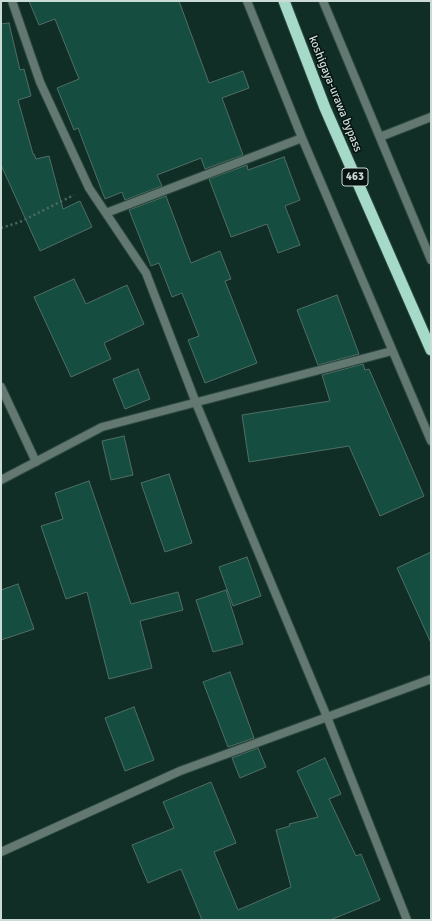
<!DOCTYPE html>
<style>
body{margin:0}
#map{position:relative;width:432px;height:921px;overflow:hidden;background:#102e26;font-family:Signika,sans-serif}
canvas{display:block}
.frame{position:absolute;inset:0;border:2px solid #cbdbd6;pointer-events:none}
</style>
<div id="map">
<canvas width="432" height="921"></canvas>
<div class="frame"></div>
</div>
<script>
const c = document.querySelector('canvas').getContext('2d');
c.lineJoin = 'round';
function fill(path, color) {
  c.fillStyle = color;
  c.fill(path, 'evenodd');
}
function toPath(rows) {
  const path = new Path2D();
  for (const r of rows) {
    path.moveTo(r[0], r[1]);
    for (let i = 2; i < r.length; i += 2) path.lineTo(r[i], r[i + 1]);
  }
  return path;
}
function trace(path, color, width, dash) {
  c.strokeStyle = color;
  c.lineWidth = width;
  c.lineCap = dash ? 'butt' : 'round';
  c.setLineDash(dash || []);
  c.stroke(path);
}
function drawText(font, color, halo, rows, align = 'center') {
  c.font = font + ' Signika,sans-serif';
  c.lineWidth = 3;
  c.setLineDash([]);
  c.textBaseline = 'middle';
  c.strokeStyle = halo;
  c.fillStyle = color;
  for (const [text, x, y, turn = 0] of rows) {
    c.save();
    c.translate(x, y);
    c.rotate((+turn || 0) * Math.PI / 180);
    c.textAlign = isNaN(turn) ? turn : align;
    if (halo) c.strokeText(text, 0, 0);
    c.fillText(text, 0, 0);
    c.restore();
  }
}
const building = toPath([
 [29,1,179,1,209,83,243,71,249,88,222,98,243,155,205,169,201,158,157,175,162,186,125,200,122,192,105,199,78,128,74,130,57,88,79,79,55,19,39,25,29,1],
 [9,23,20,70,24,69,31,96,18,100,33,154,34,154,36,159,49,156,63,209,80,201,92,227,40,251,1,165,1,24,9,23],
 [284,157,300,200,285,206,300,245,278,253,267,224,231,237,209,179,247,165,248,170,284,157],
 [166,196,191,263,220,251,231,279,225,281,257,363,205,383,188,340,199,336,182,293,172,297,159,263,151,266,129,210,166,196],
 [74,279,86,304,127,285,144,324,104,343,111,359,71,377,34,297,74,279],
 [337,295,359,354,318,365,297,310,337,295],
 [363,364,365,370,369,369,424,496,380,516,349,446,249,462,242,415,330,401,322,375,363,364],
 [138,369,150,399,125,409,113,379,138,369],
 [124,436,133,475,111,480,102,441,124,436],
 [169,474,192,543,165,552,141,483,169,474],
 [89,481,131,604,178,592,183,610,140,621,152,668,109,679,87,592,66,599,41,526,63,519,55,493,89,481],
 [431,552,431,643,397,568,431,552],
 [247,557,261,596,233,606,219,567,247,557],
 [18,584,34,629,1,640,1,590,18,584],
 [226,590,243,644,213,652,196,600,226,590],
 [230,672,254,738,228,747,203,682,230,672],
 [134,707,154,760,125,771,105,718,134,707],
 [258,748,266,767,240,778,232,758,258,748],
 [325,758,341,794,329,799,356,856,361,854,380,900,330,920,202,920,181,869,148,883,132,845,174,828,163,802,211,782,236,843,214,852,238,910,291,887,276,830,290,826,289,824,318,817,297,771,325,758]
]);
const path = toPath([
 [1,228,20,222,74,195]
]);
const service = toPath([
 [1,387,36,462]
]);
const minor = toPath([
 [12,1,40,82,89,188,146,273,196,403,327,717,407,920],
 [247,1,302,138,431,441],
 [323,1,431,260],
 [380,137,431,117],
 [106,213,302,138],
 [1,480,102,427,392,351]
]);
const tertiary = toPath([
 [1,852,180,771,431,679]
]);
const trunk = toPath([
 [284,1,325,108,431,350]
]);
const shields = [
 [355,177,26]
];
const shieldNames = [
 ["463",355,177]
];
const streetNames = [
 ["koshigaya-urawa bypass",335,94,68]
];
fill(building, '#154e40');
trace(building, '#506e65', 1);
trace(service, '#2e4a42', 10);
trace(minor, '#2e4a42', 10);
trace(tertiary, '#2e4a42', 10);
trace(trunk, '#2e4a42', 13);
trace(path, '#4f6861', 2.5, [2, 3]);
trace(service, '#627871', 8);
trace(minor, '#627871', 8);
trace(tertiary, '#627871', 8);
trace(trunk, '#a6dac8', 11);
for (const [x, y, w] of shields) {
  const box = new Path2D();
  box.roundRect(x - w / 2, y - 9, w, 18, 3);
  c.fillStyle = '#071310';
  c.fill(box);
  trace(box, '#cbdbd6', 1);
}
drawText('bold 11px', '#cbdbd6', null, shieldNames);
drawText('12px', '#cbdbd6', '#071310', streetNames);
</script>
